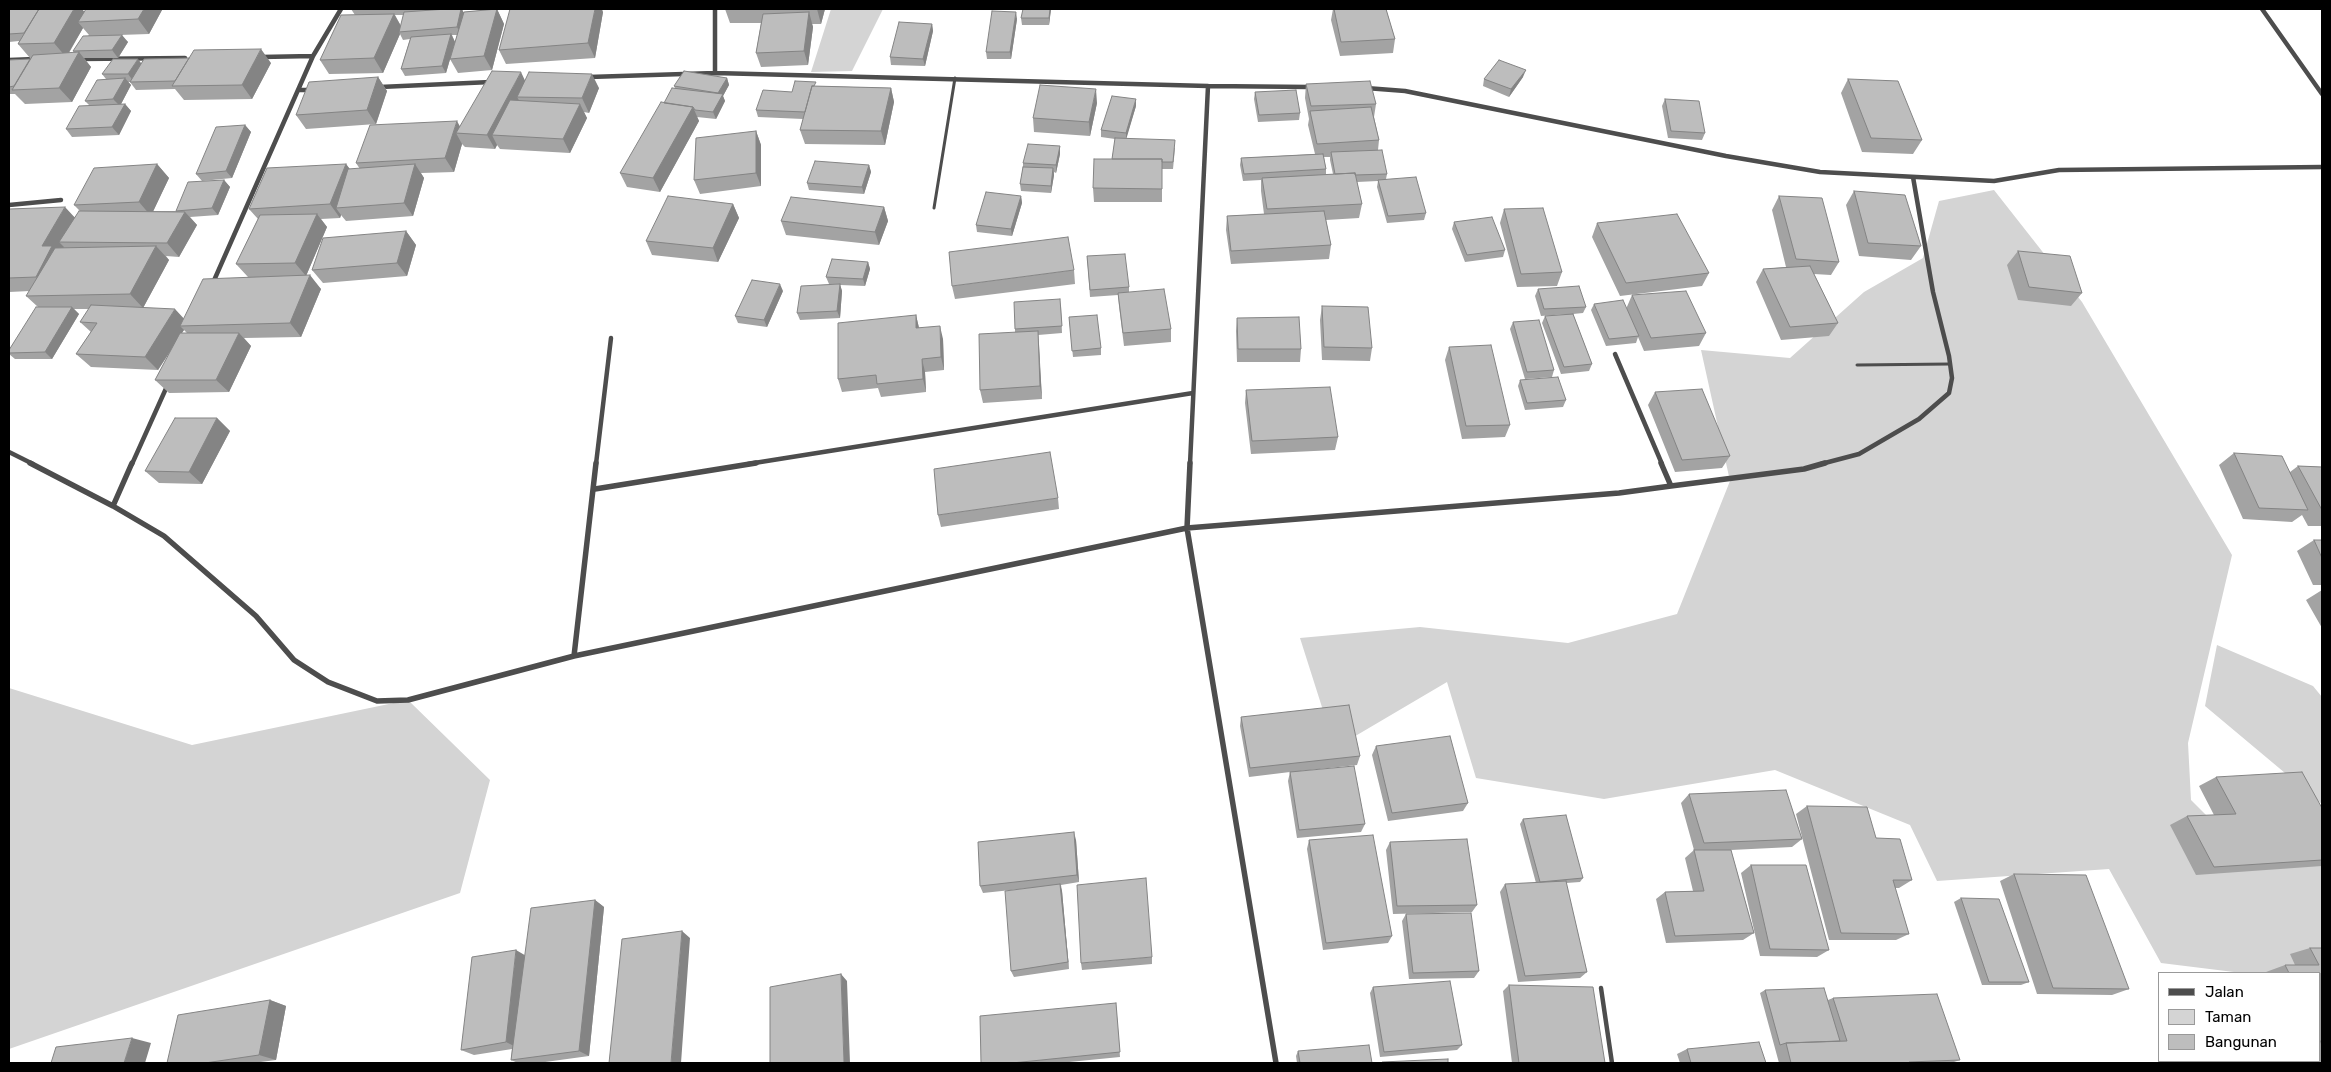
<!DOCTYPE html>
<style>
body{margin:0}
#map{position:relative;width:2331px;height:1072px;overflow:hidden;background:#fff;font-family:Rubik,sans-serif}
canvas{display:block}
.frame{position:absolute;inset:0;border:10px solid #000;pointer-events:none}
.legend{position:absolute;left:2158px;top:972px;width:162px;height:90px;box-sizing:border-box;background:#fff;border:1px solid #999;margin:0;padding:6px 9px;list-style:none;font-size:15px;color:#000}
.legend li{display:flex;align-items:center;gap:10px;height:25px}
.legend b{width:25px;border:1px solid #999}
</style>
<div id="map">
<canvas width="2331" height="1072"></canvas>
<div class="frame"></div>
<ul class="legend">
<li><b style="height:6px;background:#4d4d4d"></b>Jalan</li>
<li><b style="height:14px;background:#d4d4d4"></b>Taman</li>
<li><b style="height:14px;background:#bdbdbd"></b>Bangunan</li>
</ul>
</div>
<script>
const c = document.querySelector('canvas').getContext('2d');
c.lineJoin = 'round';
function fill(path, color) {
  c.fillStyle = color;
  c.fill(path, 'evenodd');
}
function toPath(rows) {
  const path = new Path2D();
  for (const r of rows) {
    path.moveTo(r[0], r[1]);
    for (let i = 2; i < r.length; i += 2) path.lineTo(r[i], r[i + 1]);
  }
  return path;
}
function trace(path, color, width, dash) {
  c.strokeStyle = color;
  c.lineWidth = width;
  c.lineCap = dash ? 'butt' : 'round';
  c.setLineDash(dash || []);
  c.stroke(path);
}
const green = toPath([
 [831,9,883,9,852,71,811,72],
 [1994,190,2082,302,2232,555,2188,743,2191,800,2230,839,2322,853,2322,959,2303,973,2242,973,2161,963,2109,869,1937,881,1910,825,1775,770,1604,799,1476,778,1447,682,1335,748,1300,638,1420,627,1568,643,1677,614,1730,481,1701,350,1790,358,1864,292,1923,258,1939,201],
 [2217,645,2313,686,2322,697,2322,804,2205,706],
 [9,688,192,745,408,700,490,780,460,893,9,1049]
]);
const laneFar1 = toPath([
 [934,208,955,78],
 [1857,365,1950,364]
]);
const lane = toPath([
 [1601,988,1612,1063]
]);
const streetFar1 = toPath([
 [715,9,715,73],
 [2262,9,2322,94],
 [261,57,313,56,341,9],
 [79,59,185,58],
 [9,60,35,59],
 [589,77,715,73,1208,86,1190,464],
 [1208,86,1310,87],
 [380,87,491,82],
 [1366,88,1405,91,1726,156,1820,172,1994,181,2059,170,2322,167],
 [299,90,311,90],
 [9,205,61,200],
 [212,285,313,56],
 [1615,354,1662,464],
 [9,452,33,464],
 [132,464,168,384],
 [596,464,611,338],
 [748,464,1193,393],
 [1821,464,1859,454,1919,419,1949,393,1952,378,1949,356,1933,292,1913,177]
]);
const street = toPath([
 [30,463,113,506,164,536,256,616,294,660,328,682,377,701,408,700,574,656,1187,528,1619,493,1671,486,1661,463],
 [1190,463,1187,528,1276,1063],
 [1671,486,1804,469,1825,463],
 [595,489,756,463],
 [113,506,132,463],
 [574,656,596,463]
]);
const wall = toPath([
 [351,9,429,9,429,10,464,12,497,9,504,24,492,70,458,73,450,59,457,35,452,35,455,42,446,73,405,76,401,69,410,39,403,40,400,34,383,73,329,74,320,60,355,15],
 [395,15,404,15,401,26],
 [725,9,825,9,821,24,812,24,813,27,808,65,761,67,756,53,761,23,730,23],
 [1051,9,1049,25,1022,25,1021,18],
 [1333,9,1386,9,1395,39,1393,53,1340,56,1331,20],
 [9,10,85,12,162,10,149,34,119,35,128,42,118,58,84,58,91,67,72,102,25,104,15,94,9,94,9,60,30,59,30,58,18,44,19,41,9,42],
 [83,28,89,35,73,51,74,53,69,53],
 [603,12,595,58,506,64,499,50],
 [1017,19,1011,59,987,59,986,52],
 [932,24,933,31,925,66,891,65,890,57],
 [141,63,271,63,252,99,184,100,175,89,136,90,130,82,128,82,131,85,121,104,125,104,131,111,119,135,72,137,66,129,89,105,85,101,106,79,102,74],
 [378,77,387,91,376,124,306,129,296,115],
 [1523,77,1509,97,1483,86,1484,79],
 [727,78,729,85,723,96,725,101,716,119,697,117,699,121,660,192,627,187,620,173,664,103,675,88,674,86],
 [1848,79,1922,140,1913,154,1862,152,1841,93],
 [525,80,599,88,589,113,584,112,587,118,570,153,500,149,497,145,495,149,465,147,462,144,454,172,421,173,424,178,413,216,346,221,341,215,340,218,321,219,327,227,306,276,321,289,301,337,244,338,251,346,229,392,169,393,155,380,173,347,158,370,91,367,76,354,91,332,80,322,89,309,74,309,79,314,52,359,15,359,9,354,9,350,38,307,26,296,30,291,9,292,9,209,75,217,80,211,74,205,157,164,169,178,153,211,176,211,224,180,230,187,218,215,190,217,197,225,179,257,166,256,169,260,143,308,184,319,248,277,236,264,258,219,249,209,346,164,350,169,360,169,356,163,460,126],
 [184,330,187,333,181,333],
 [1306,84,1376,104,1374,117,1379,140,1378,150,1387,174,1386,179,1426,213,1424,220,1387,223,1377,187,1378,181,1357,182,1362,204,1359,218,1326,220,1331,245,1329,259,1231,264,1226,230,1227,216,1264,214,1261,191,1261,180,1243,181,1240,165,1241,158,1315,154,1308,125,1309,119,1305,98],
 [1324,157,1330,157,1330,160,1333,174,1326,175,1326,169],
 [817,86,891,88,894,102,885,145,805,144,800,130,803,119,758,117,756,110,792,92],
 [1255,92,1300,113,1299,120,1258,122,1254,99],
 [1665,99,1705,133,1702,140,1668,138,1662,106],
 [1097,103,1090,136,1034,132,1033,118],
 [1136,106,1126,138,1175,148,1173,169,1162,169,1162,202,1094,202,1093,188,1112,159,1115,139,1101,137,1101,130],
 [245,125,251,132,232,178,202,181,196,174],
 [756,131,761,145,761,186,700,194,694,180],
 [1060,146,1060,154,1056,173,1054,172,1054,175,1051,193,1021,191,1020,184,1023,167,1023,163],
 [869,165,871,172,864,194,809,190,807,183],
 [1854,191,1921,246,1911,260,1859,256,1846,205],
 [1021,196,1022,203,1012,236,977,232,976,225],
 [1779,196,1839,262,1831,275,1814,274,1838,323,1829,336,1781,340,1756,282,1763,269,1786,267,1772,210],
 [733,204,739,218,718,262,652,255,646,241],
 [884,207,888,221,879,245,786,235,781,221],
 [1504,209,1562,272,1557,286,1517,287,1500,223],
 [1454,222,1505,250,1503,257,1465,262,1452,229],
 [1597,223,1709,273,1702,286,1620,296,1592,237],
 [406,231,416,245,407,276,323,283,312,270],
 [2018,251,2082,293,2071,306,2018,300,2007,265],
 [1087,256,1129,287,1129,292,1171,329,1171,342,1124,346,1119,306,1118,295,1090,297],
 [868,262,870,269,865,286,840,285,842,291,840,318,800,320,797,313,839,284,829,284,826,277],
 [1074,270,1075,284,955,299,952,286],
 [1538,289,1586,307,1583,313,1573,314,1592,364,1589,371,1561,374,1542,323,1545,316,1567,314,1541,316,1535,296],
 [783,291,767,327,738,323,735,316],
 [1632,295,1706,333,1699,346,1644,351,1638,337,1636,343,1606,346,1591,310,1594,304,1626,309],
 [1061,306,1062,333,1038,335,1042,399,983,403,980,390,1015,332,1015,329],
 [1322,306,1372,348,1370,361,1322,360,1320,320],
 [916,315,919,328,943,339,944,370,925,372,926,392,881,397,878,388,842,392,838,379],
 [1069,317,1101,348,1101,355,1073,357],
 [1237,318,1301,349,1300,362,1237,362,1236,331],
 [1513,322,1554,370,1552,377,1525,379,1510,329],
 [1449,347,1510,425,1505,437,1462,439,1445,360],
 [1520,380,1566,400,1563,407,1525,410,1518,386],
 [1246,390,1338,437,1335,450,1251,454,1245,403],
 [1655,392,1730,456,1722,468,1675,472,1648,405],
 [217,418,230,431,202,484,159,483,145,471],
 [2234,453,2290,472,2298,466,2322,467,2322,526,2308,526,2302,515,2292,522,2243,519,2219,465],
 [1058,498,1059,509,941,527,938,515],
 [2314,540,2322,540,2322,585,2313,585,2297,551],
 [2322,590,2322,628,2306,600],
 [1241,717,1360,756,1357,765,1301,771,1365,824,1361,832,1297,838,1288,781,1290,772,1249,777,1240,726],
 [1376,746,1468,803,1463,811,1388,821,1372,755],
 [2216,777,2322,808,2322,866,2196,875,2170,825,2187,816,2214,815,2199,786],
 [1689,794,1802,839,1792,847,1731,850,1754,933,1743,940,1666,943,1656,899,1665,892,1693,891,1685,858,1694,850,1681,803],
 [1807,806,1876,838,1912,880,1899,888,1895,888,1909,934,1896,940,1829,940,1796,814],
 [1523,819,1583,878,1580,882,1566,883,1587,972,1580,978,1518,982,1500,892,1505,884,1536,883,1520,824],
 [1076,840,1079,882,1061,885,1062,891,1069,969,1014,977,1011,971,1030,888,983,893,980,886],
 [1309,840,1392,936,1388,943,1323,950,1307,849],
 [1390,842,1477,905,1472,912,1393,914,1386,850],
 [1751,865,1829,950,1817,957,1760,956,1741,873],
 [2014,874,2129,989,2112,995,2037,994,2000,881],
 [1961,898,2029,982,2021,985,1982,985,1954,902],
 [595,900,604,907,589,1056,538,1063,518,1063,511,1060,512,1049,474,1055,461,1050,525,955],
 [1406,914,1479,971,1474,978,1409,979,1402,921],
 [2310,948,2322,948,2322,1063,2307,1063,2306,1061,2320,1061,2320,973,2266,973,2266,972,2285,965,2295,965,2290,954],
 [1152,957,1152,964,1082,970,1081,963],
 [1509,985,1605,1063,1512,1063,1503,991],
 [1373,987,1462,1045,1457,1050,1380,1057,1370,993],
 [1765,990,1828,1000,1833,998,1960,1060,1951,1063,1779,1063,1760,993],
 [270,1000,286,1006,276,1060,253,1063,167,1063],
 [1116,1003,1120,1057,1059,1063,981,1063],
 [1687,1049,1766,1063,1680,1063,1677,1054],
 [1298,1051,1372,1063,1297,1063,1296,1056],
 [2198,1061,2279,1061,2280,1063,2199,1063]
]);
const shadedWall = toPath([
 [74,9,82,9,89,17,78,22,83,28,66,57,54,43],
 [144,9,162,9,162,10,149,34,138,19],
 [461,9,462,9,465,15,461,35,457,27],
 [497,9,504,24,492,70,484,56],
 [595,9,602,9,603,12,595,58,588,43],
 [817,9,825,9,821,24],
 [1050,9,1051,9,1049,25,1049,18],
 [809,12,813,27,808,65,804,51],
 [1016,12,1017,19,1011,59,1010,52],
 [394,14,402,28,399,32,400,34,383,73,374,58],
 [932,24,933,31,925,66,923,59],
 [451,34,455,42,446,73,442,66],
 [122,35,128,42,118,58,112,50],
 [261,49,271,63,252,99,242,85],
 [79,52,91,67,72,102,59,88],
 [138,59,144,67,134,82,128,74],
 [1526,70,1523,77,1509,97,1511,89],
 [521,72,528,87,517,97,520,102,492,135,497,145,495,149,487,135],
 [592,74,599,88,589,113,582,98],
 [378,77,387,91,376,124,367,110],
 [125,78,131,85,120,106,113,99],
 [727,78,729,85,723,96,725,101,716,119,713,112,720,99,718,93],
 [891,88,894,102,885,145,881,131],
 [1096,89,1097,103,1090,136,1089,122],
 [1136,99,1136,106,1126,140,1126,133],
 [125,104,131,111,119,135,112,127],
 [580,104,587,118,570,153,563,139],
 [693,107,699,121,660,192,653,178],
 [457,121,464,134,456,133,462,144,454,172,445,158],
 [245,125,251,132,232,178,226,171],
 [756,131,761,145,761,186,756,173],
 [1060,146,1060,154,1056,173,1056,165],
 [157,164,169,178,151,216,139,202],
 [346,164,356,178,336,208,341,215,340,218,330,204],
 [415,164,424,178,413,216,404,203],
 [869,165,871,172,864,194,862,187],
 [1053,168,1054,175,1051,193,1051,186],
 [224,180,230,187,218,215,212,208],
 [1021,196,1022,203,1012,236,1011,229],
 [733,204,739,218,718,262,713,248],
 [65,207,78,221,59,242,64,247,60,254,50,290,36,277,42,246],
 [884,207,888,221,879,245,875,232],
 [185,212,197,225,179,257,167,243],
 [317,214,327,227,306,276,295,263],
 [406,231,416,245,407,276,397,263],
 [156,246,169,260,143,308,130,294],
 [868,262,870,269,865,286,863,279],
 [310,275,321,289,301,337,290,323],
 [780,284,783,291,767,327,764,320],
 [840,284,842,291,840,318,837,311],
 [72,307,79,314,52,359,45,352],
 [175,309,188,323,180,326,184,330,158,370,145,357],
 [916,315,919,328,916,328],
 [940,326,943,339,944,370,941,357],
 [1038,331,1039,344,1042,399,1040,386],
 [239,333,251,346,229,392,216,380],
 [922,359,925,372,926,392,923,379],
 [217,418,230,431,202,484,189,472],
 [1074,832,1076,840,1079,882,1077,875],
 [1060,884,1062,891,1069,969,1068,962],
 [595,900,604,907,589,1056,579,1051],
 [682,931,690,938,681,1063,671,1063],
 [516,950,528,957,518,1048,506,1042],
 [841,974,847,981,850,1063,844,1063],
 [270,1000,286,1006,276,1060,259,1055],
 [132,1038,151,1043,145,1063,124,1063]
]);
const building = toPath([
 [10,9,39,9,24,33,9,34,9,10,10,9],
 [39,9,74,9,54,43,18,44,39,9],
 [86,9,144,9,138,19,78,22,86,9],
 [447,9,461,9,457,27,399,32,404,12,447,9],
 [497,9,484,56,450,59,464,12,497,9],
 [510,9,595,9,588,43,499,50,510,9],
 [1023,9,1050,9,1049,18,1021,18,1023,9],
 [1334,9,1386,9,1395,39,1341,42,1334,9],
 [992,11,1016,12,1010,52,986,52,992,11],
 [809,12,804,51,756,53,763,14,809,12],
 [394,14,374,58,320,60,341,15,394,14],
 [899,22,932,24,923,59,890,57,899,22],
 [451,34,442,66,401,69,411,37,451,34],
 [122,35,112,50,73,51,83,36,122,35],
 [261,49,242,85,172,86,194,50,261,49],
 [79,52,59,88,12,90,33,55,79,52],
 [189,58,175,81,130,82,144,59,189,58],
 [30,59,14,86,9,87,9,60,30,59],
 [113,59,138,59,128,74,102,74,113,59],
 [1499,60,1526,70,1511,89,1484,79,1499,60],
 [492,71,521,72,487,135,456,133,492,71],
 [684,71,727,78,718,93,674,86,684,71],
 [529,72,592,74,582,98,517,97,529,72],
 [378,77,367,110,296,115,309,82,378,77],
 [125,78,113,99,85,101,97,80,125,78],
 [1848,79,1898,81,1922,140,1871,138,1848,79],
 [795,81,816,82,814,86,812,86,805,112,756,110,763,90,792,92,795,81],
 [1370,81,1376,104,1311,106,1306,84,1370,81],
 [1040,85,1096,89,1089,122,1033,118,1040,85],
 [812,86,891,88,881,131,800,130,812,86],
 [672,88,723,94,713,112,695,110,693,107,664,103,672,88],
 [1296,90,1300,113,1259,115,1255,92,1296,90],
 [1112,96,1136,99,1126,133,1101,130,1112,96],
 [1665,99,1699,101,1705,133,1671,131,1665,99],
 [510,100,580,104,563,139,492,135,510,100],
 [661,102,693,107,653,178,620,173,661,102],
 [125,104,112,127,66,129,79,106,125,104],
 [1371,107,1379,140,1317,144,1310,111,1371,107],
 [457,121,445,158,356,163,370,125,457,121],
 [245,125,226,171,196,174,216,127,245,125],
 [756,131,756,173,694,180,696,138,756,131],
 [1115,138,1175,140,1173,162,1162,162,1162,159,1112,159,1115,138],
 [1028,144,1060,146,1056,165,1023,163,1028,144],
 [1382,150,1387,174,1355,175,1355,173,1335,174,1331,152,1382,150],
 [1323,154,1326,169,1244,174,1241,158,1323,154],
 [1094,159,1162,159,1162,189,1093,188,1094,159],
 [815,161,869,165,862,187,807,183,815,161],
 [157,164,139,202,74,205,94,168,157,164],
 [346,164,330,204,249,209,267,168,346,164],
 [415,164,404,203,336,208,348,169,415,164],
 [1023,167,1053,168,1051,186,1020,184,1023,167],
 [1355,173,1362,204,1267,209,1262,178,1355,173],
 [1416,177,1426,213,1388,216,1378,180,1416,177],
 [224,180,212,208,176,211,188,182,224,180],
 [1854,191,1905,195,1921,246,1868,243,1854,191],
 [986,192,1021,196,1011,229,976,225,986,192],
 [668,196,733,204,713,248,646,241,668,196],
 [1779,196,1822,198,1839,262,1796,259,1779,196],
 [791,197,884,207,875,232,781,221,791,197],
 [65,207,42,246,52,246,36,277,9,278,9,209,65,207],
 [1543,208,1562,272,1521,274,1504,209,1543,208],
 [79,211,185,212,167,243,59,242,79,211],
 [1324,211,1331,245,1231,251,1227,216,1324,211],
 [317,214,295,263,236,264,260,215,317,214],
 [1677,214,1709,273,1626,283,1597,223,1677,214],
 [1492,217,1505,250,1467,255,1454,222,1492,217],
 [406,231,397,263,312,270,323,238,406,231],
 [1068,237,1074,270,952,286,949,252,1068,237],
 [156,246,130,294,26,296,55,248,156,246],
 [2018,251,2070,256,2082,293,2029,287,2018,251],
 [1125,254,1129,287,1090,290,1087,256,1125,254],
 [832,259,868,262,863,279,826,277,832,259],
 [1810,266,1838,323,1790,327,1763,269,1810,266],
 [310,275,290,323,180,326,203,279,310,275],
 [752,280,780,284,764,320,735,316,752,280],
 [840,284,837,311,797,313,801,286,840,284],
 [1579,286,1586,307,1544,309,1538,289,1579,286],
 [1164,289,1171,329,1123,333,1118,293,1164,289],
 [1686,291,1706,333,1651,338,1632,295,1686,291],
 [1060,299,1062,326,1015,329,1014,302,1060,299],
 [1623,300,1639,336,1609,339,1594,304,1623,300],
 [91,305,175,309,145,357,76,354,97,323,80,322,91,305],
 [1322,306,1368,307,1372,348,1324,347,1322,306],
 [36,307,72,307,45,352,9,353,9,350,36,307],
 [1573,314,1592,364,1564,367,1545,316,1573,314],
 [916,315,916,328,940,326,941,357,922,359,923,379,877,384,876,375,838,379,838,323,916,315],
 [1097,315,1101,348,1072,351,1069,317,1097,315],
 [1299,317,1301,349,1238,349,1237,318,1299,317],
 [1539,320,1554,370,1527,372,1513,322,1539,320],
 [1038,331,1040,386,980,390,979,334,1038,331],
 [180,333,239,333,216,380,155,380,180,333],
 [1491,345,1510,425,1466,426,1449,347,1491,345],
 [1558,377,1566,400,1527,403,1520,380,1558,377],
 [1330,387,1338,437,1252,441,1246,390,1330,387],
 [1702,389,1730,456,1682,460,1655,392,1702,389],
 [175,418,217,418,189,472,145,471,175,418],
 [1050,452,1058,498,938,515,934,469,1050,452],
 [2234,453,2282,456,2308,510,2259,508,2234,453],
 [2298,466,2322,467,2322,510,2298,466],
 [2314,540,2322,540,2322,558,2314,540],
 [1349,705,1360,756,1250,768,1241,717,1349,705],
 [1450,736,1468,803,1392,813,1376,746,1450,736],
 [1354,766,1365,824,1299,830,1290,772,1354,766],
 [2302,772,2322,808,2322,860,2214,867,2187,816,2236,814,2216,777,2302,772],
 [1786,790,1802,839,1704,843,1689,794,1786,790],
 [1807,806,1867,807,1876,838,1900,839,1912,880,1893,880,1909,934,1841,933,1807,806],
 [1566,815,1583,878,1540,882,1523,819,1566,815],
 [1074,832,1077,875,980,886,978,842,1074,832],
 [1373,835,1392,936,1326,943,1309,840,1373,835],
 [1467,839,1477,905,1397,906,1390,842,1467,839],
 [1694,850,1731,850,1754,933,1675,936,1665,892,1704,891,1694,850],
 [1751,865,1806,865,1829,950,1770,949,1751,865],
 [2014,874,2086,875,2129,989,2053,988,2014,874],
 [1146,878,1152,957,1081,963,1077,885,1146,878],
 [1566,881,1587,972,1525,976,1505,884,1566,881],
 [1060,884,1068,962,1011,971,1005,891,1060,884],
 [1961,898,1999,899,2029,982,1989,982,1961,898],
 [595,900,579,1051,511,1060,531,908,595,900],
 [1471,913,1479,971,1413,973,1406,914,1471,913],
 [682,931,671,1063,609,1063,622,939,682,931],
 [2310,948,2322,948,2322,1045,2320,1040,2320,973,2289,973,2285,965,2319,965,2310,948],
 [516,950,506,1042,461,1050,472,957,516,950],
 [841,974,844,1063,770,1063,770,987,841,974],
 [1450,981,1462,1045,1384,1052,1373,987,1450,981],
 [1509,985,1593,987,1605,1063,1519,1063,1509,985],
 [1824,988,1840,1041,1786,1043,1780,1045,1765,990,1824,988],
 [1937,994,1960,1060,1909,1062,1909,1063,1791,1063,1786,1043,1847,1041,1833,998,1937,994],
 [270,1000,259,1055,205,1063,167,1063,178,1015,270,1000],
 [1116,1003,1120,1052,1012,1063,981,1063,980,1016,1116,1003],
 [132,1038,124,1063,51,1063,56,1047,132,1038],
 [1759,1042,1766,1063,1691,1063,1687,1049,1759,1042],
 [1369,1045,1372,1063,1300,1063,1298,1051,1369,1045],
 [1448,1059,1448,1063,1382,1063,1382,1062,1448,1059],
 [2219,1061,2279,1061,2280,1063,2220,1063,2219,1061]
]);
fill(green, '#d4d4d4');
trace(laneFar1, '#4d4d4d', 3);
trace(lane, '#4d4d4d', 4.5);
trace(streetFar1, '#4d4d4d', 4.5);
trace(street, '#4d4d4d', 5.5);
fill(wall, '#a3a3a3');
fill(shadedWall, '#848484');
fill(building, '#bdbdbd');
trace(building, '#848484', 1);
</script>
